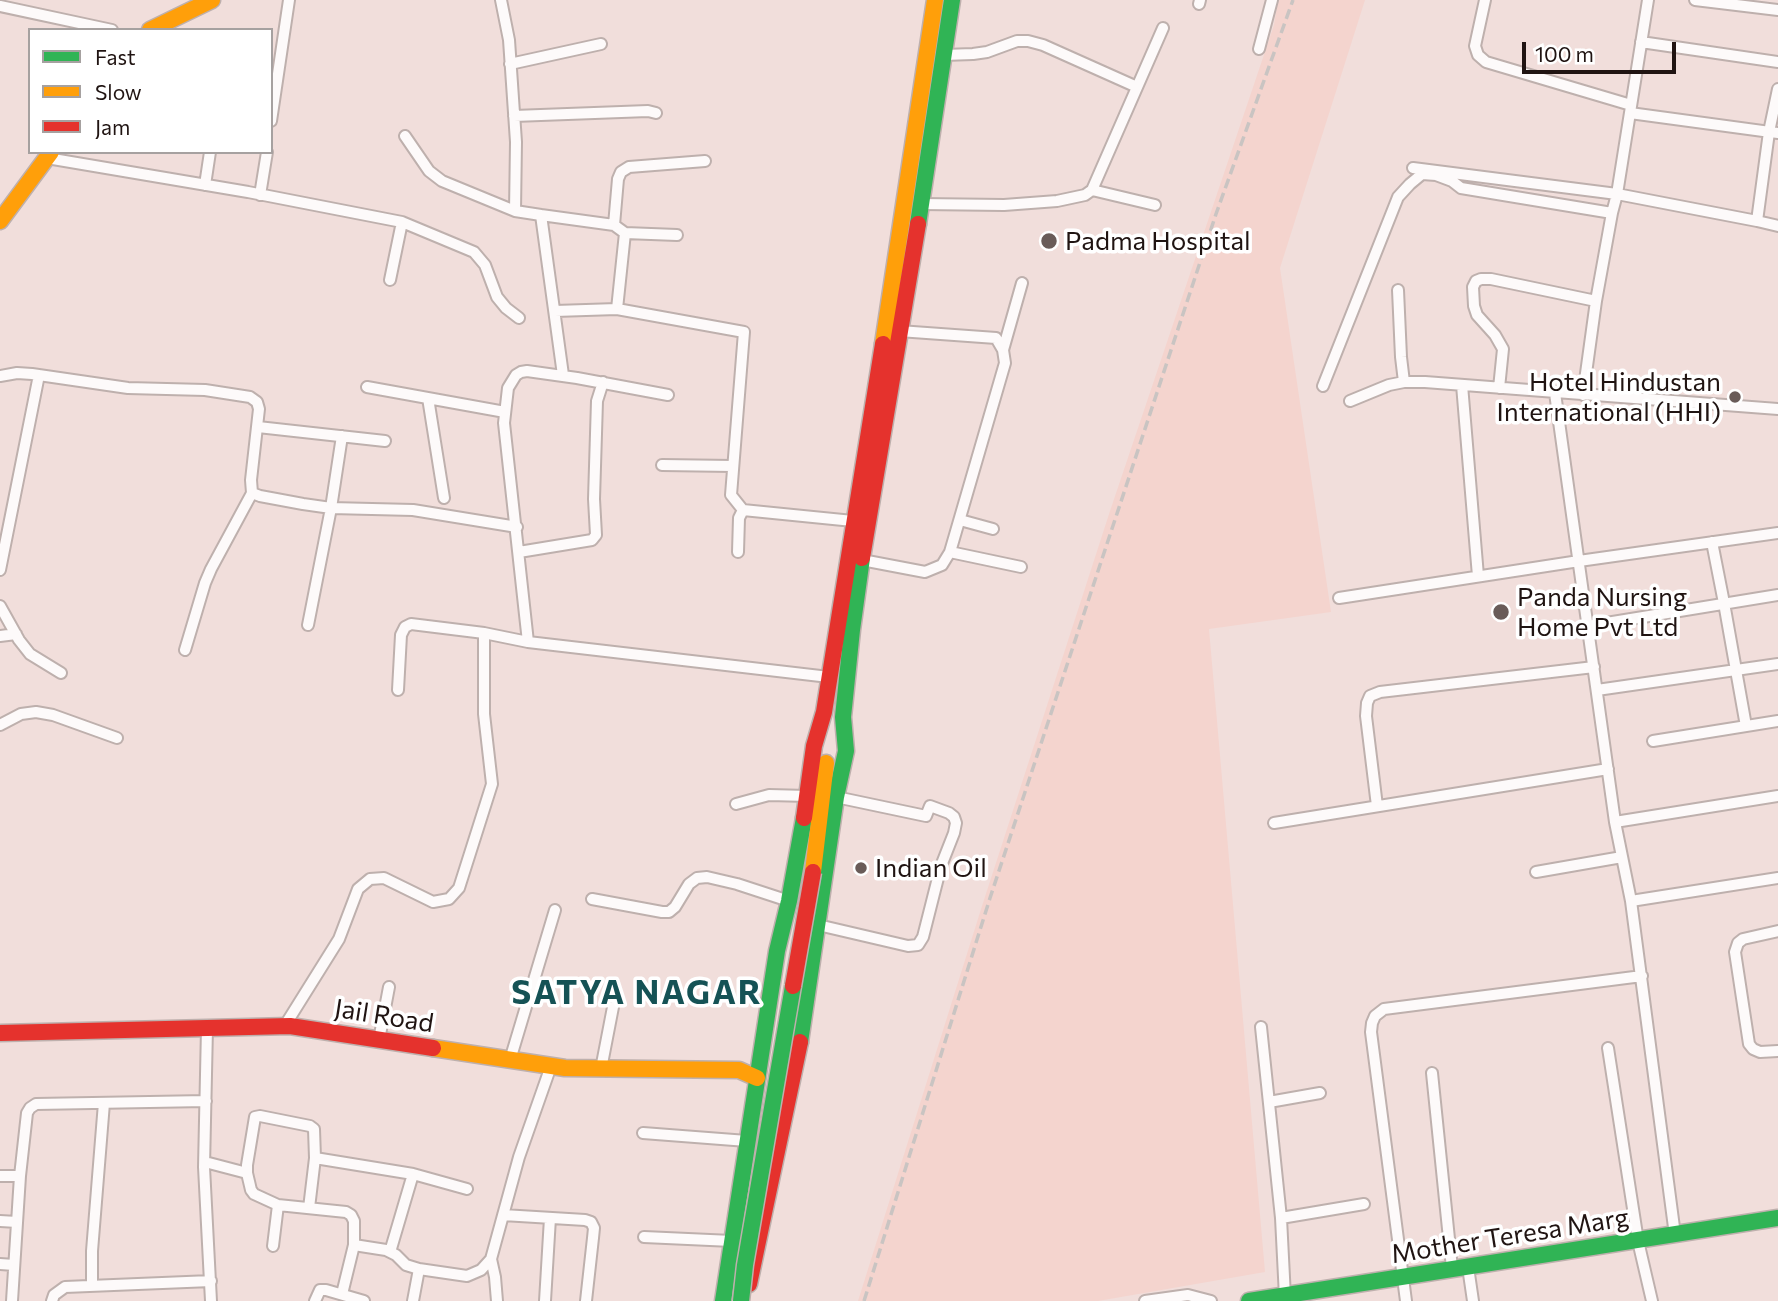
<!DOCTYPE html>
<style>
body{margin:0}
#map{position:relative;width:1778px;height:1301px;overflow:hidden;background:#f1dedb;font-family:Commissioner,sans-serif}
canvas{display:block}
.legend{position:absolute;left:28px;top:28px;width:245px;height:126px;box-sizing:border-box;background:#fff;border:2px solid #a6a1a0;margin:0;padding:9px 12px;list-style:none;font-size:21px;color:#201412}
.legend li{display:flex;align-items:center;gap:14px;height:35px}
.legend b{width:35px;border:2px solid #a6a1a0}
.scale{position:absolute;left:1522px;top:42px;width:154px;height:32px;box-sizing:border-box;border:4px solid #201412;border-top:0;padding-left:9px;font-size:21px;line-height:24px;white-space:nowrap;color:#201412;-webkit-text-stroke:5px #fff;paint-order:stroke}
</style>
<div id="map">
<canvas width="1778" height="1301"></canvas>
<ul class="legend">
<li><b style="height:9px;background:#30b455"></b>Fast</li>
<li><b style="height:9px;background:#ff9f0a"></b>Slow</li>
<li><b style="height:9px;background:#e5322d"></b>Jam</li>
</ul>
<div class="scale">100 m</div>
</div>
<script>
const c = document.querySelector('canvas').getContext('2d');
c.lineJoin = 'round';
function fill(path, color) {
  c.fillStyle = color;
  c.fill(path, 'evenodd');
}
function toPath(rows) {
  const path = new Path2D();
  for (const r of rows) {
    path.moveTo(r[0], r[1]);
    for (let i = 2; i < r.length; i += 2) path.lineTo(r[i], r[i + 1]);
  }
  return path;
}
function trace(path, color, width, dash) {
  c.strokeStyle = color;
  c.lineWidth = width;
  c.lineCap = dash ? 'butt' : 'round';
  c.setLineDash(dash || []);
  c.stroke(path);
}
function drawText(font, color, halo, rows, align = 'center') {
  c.font = font + ' Commissioner,sans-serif';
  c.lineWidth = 7;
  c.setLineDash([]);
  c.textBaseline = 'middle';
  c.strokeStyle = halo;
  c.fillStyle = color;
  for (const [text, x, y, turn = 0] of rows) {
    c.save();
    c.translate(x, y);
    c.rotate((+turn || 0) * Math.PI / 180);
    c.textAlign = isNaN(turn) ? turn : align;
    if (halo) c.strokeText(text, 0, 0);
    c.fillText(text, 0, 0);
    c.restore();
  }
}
const built = toPath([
 [1278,0,1365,0,1280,268,1331,612,1209,629,1265,1272,1098,1301,858,1301,982,906,1111,508,1274,25]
]);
const street = toPath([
 [501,0,509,40,516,142,515,211,541,215,563,375],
 [1485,0,1475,46,1478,55,1486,62,1631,105],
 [1695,0,1778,10],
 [1199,4,1200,0],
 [0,6,112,30],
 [1641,42,1778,62],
 [1259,49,1272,0],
 [944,55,973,54,987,52,1017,41,1028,41,1043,45,1137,87],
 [510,64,601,44],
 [1630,113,1778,133],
 [514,116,648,111,656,113],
 [271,121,289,0],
 [405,136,429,171,442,181,515,211],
 [47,158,248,192,402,222,390,280],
 [1413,168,1617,194,1757,221,1778,226],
 [205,185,210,152],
 [1092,190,1155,205],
 [260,195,267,152],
 [921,204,1004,205,1057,201,1085,195,1092,190,1163,28],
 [541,215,614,225,625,233,617,309],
 [1757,221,1769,132,1778,89],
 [402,222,474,252,485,265,497,297,506,308,519,318],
 [614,225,618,179,621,172,629,167,705,161],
 [625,233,677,235],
 [1398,290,1401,357,1404,382],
 [555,311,617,309,744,332,731,495,743,510],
 [1003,350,1022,283],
 [0,376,17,373,32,374,128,388,205,390,250,397,257,402,259,409,251,480,252,493,260,496,303,504,331,508,413,510,517,527],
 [1462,385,1478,576],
 [1323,386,1398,197,1410,184,1422,174,1436,175,1452,181,1461,188,1612,213],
 [367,387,505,412],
 [1499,388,1503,349,1495,335,1477,315,1474,306,1473,287,1476,281,1481,279,1491,279,1596,301],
 [1555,393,1615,822,1631,901,1675,1235],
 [668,395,577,378,527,371,521,372,516,375,508,388,504,423,528,642,829,677],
 [1583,395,1596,301,1612,213,1617,194,1648,0],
 [428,398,444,498],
 [1350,401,1389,385,1404,382,1425,382,1778,409],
 [258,427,385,441],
 [662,465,733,466],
 [960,520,993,529],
 [1712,542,1724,603,1746,726],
 [519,552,592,540,596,535,594,499,597,401,603,382],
 [738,552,739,518,743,510,853,521],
 [950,552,1021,567],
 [862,560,925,572,942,565,950,552,1005,363,1003,350,996,338,899,331],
 [0,570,39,375],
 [1339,598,1579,561,1778,533],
 [0,606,19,640,30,654,61,673],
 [308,625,331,508,342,436],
 [1588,626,1778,595],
 [0,636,16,634],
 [185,650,205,583,211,569,252,493],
 [398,690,401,635,405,627,411,624,484,633],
 [1597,690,1778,664],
 [0,725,21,714,36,712,53,715,117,738],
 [1653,741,1778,721],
 [736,804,769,795,808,796],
 [1377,806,1366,716,1367,703,1370,696,1380,692,1594,667],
 [1615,822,1778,796],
 [1274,823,1608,769],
 [1536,872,1622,857],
 [592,899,662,912,669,912,675,907,689,884,697,878,707,877,737,884,789,901],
 [1631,901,1778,878],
 [818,925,908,946,918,945,923,937,941,866,954,833,956,823,954,817,949,813,930,806,926,816,836,797],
 [1778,931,1743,939,1738,943,1735,952,1749,1044,1753,1049,1760,1052,1778,1051],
 [284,1027,339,939,358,889,370,879,384,878,433,902,449,899,459,888,492,784,484,714,484,633,528,642],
 [1261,1027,1281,1218,1285,1297],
 [207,1028,204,1167,211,1301],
 [379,1040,389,987],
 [1608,1048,1638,1241,1652,1301],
 [510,1060,555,910],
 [601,1069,613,1007],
 [1432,1073,1452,1268],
 [1269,1102,1320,1093],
 [643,1133,747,1141],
 [315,1158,413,1174,390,1252],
 [205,1162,247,1173],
 [413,1174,467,1189],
 [0,1176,20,1176],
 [278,1205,346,1212,351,1215,354,1221,354,1245],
 [503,1215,585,1220,591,1222,594,1228,593,1238,586,1301],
 [1281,1218,1364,1204],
 [0,1221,17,1222],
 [644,1237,732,1241],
 [273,1246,278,1205,254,1194,251,1190,247,1173,247,1165,255,1117,260,1116,310,1126,314,1129,315,1158,309,1208],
 [491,1259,495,1277,497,1301],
 [0,1264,14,1265],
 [1468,1267,1473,1301],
 [92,1286,92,1251,104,1103],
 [342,1294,354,1245,386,1250,396,1255,406,1265,419,1269,467,1276,481,1270,491,1259,519,1157,551,1066],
 [12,1301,20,1176,27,1113,30,1108,36,1104,206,1101],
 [52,1301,54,1295,65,1287,211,1281],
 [315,1301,320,1290,326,1290,364,1301],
 [413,1301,419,1269],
 [545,1301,550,1218],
 [1145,1301,1188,1295,1211,1301],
 [1406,1301,1371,1032,1372,1023,1375,1016,1384,1009,1642,976]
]);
const fast = toPath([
 [918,224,952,0],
 [800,1042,836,797,846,751,843,717,852,630,862,558],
 [723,1301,777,951,789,901,804,818],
 [1249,1301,1778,1218]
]);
const slow = toPath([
 [150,30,212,0],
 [0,221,51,152],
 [883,344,935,0],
 [813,872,826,763],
 [433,1048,565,1068,739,1070,757,1078]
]);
const jam = toPath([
 [862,558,918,224],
 [804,818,814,746,824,712,883,344],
 [0,1033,290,1026,433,1048],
 [749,1284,800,1042]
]);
const rail = toPath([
 [864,1301,990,898,1216,214,1293,0]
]);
const fastBridge = toPath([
 [741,1301,745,1265,793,986]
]);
const jamBridge = toPath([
 [793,986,813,872]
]);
const markers = [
 [1049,241,9,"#695b58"],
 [1735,397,7,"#695b58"],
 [1501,612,9,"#695b58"],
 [861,868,7,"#695b58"]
];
const poiNames = [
 ["Padma Hospital",1065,241],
 ["Hotel Hindustan",1721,382,"right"],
 ["International (HHI)",1721,412,"right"],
 ["Panda Nursing",1517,597],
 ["Home Pvt Ltd",1517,627],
 ["Indian Oil",875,868]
];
const streetNames = [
 ["Jail Road",384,1016,9],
 ["Mother Teresa Marg",1510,1236,-9]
];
const districtNames = [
 ["SATYA NAGAR",637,993]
];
fill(built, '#f4d4ce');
trace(street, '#beb0ad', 14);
trace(fast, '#beb0ad', 19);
trace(slow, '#beb0ad', 19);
trace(jam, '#beb0ad', 19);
trace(street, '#fdfafa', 10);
trace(fast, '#30b455', 16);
trace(slow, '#ff9f0a', 16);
trace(jam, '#e5322d', 16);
trace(rail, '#c9c4c2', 3.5, [10, 5]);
trace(fastBridge, '#beb0ad', 19, []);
trace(jamBridge, '#beb0ad', 19, []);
trace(fastBridge, '#30b455', 16);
trace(jamBridge, '#e5322d', 16);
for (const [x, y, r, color] of markers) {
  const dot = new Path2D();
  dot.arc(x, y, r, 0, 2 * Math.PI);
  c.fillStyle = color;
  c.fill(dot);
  trace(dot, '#fff', 2.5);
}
drawText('26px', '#201412', '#fff', poiNames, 'left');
drawText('26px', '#201412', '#fff', streetNames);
c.letterSpacing = '2px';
drawText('bold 33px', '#155255', '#fff', districtNames);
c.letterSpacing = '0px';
</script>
